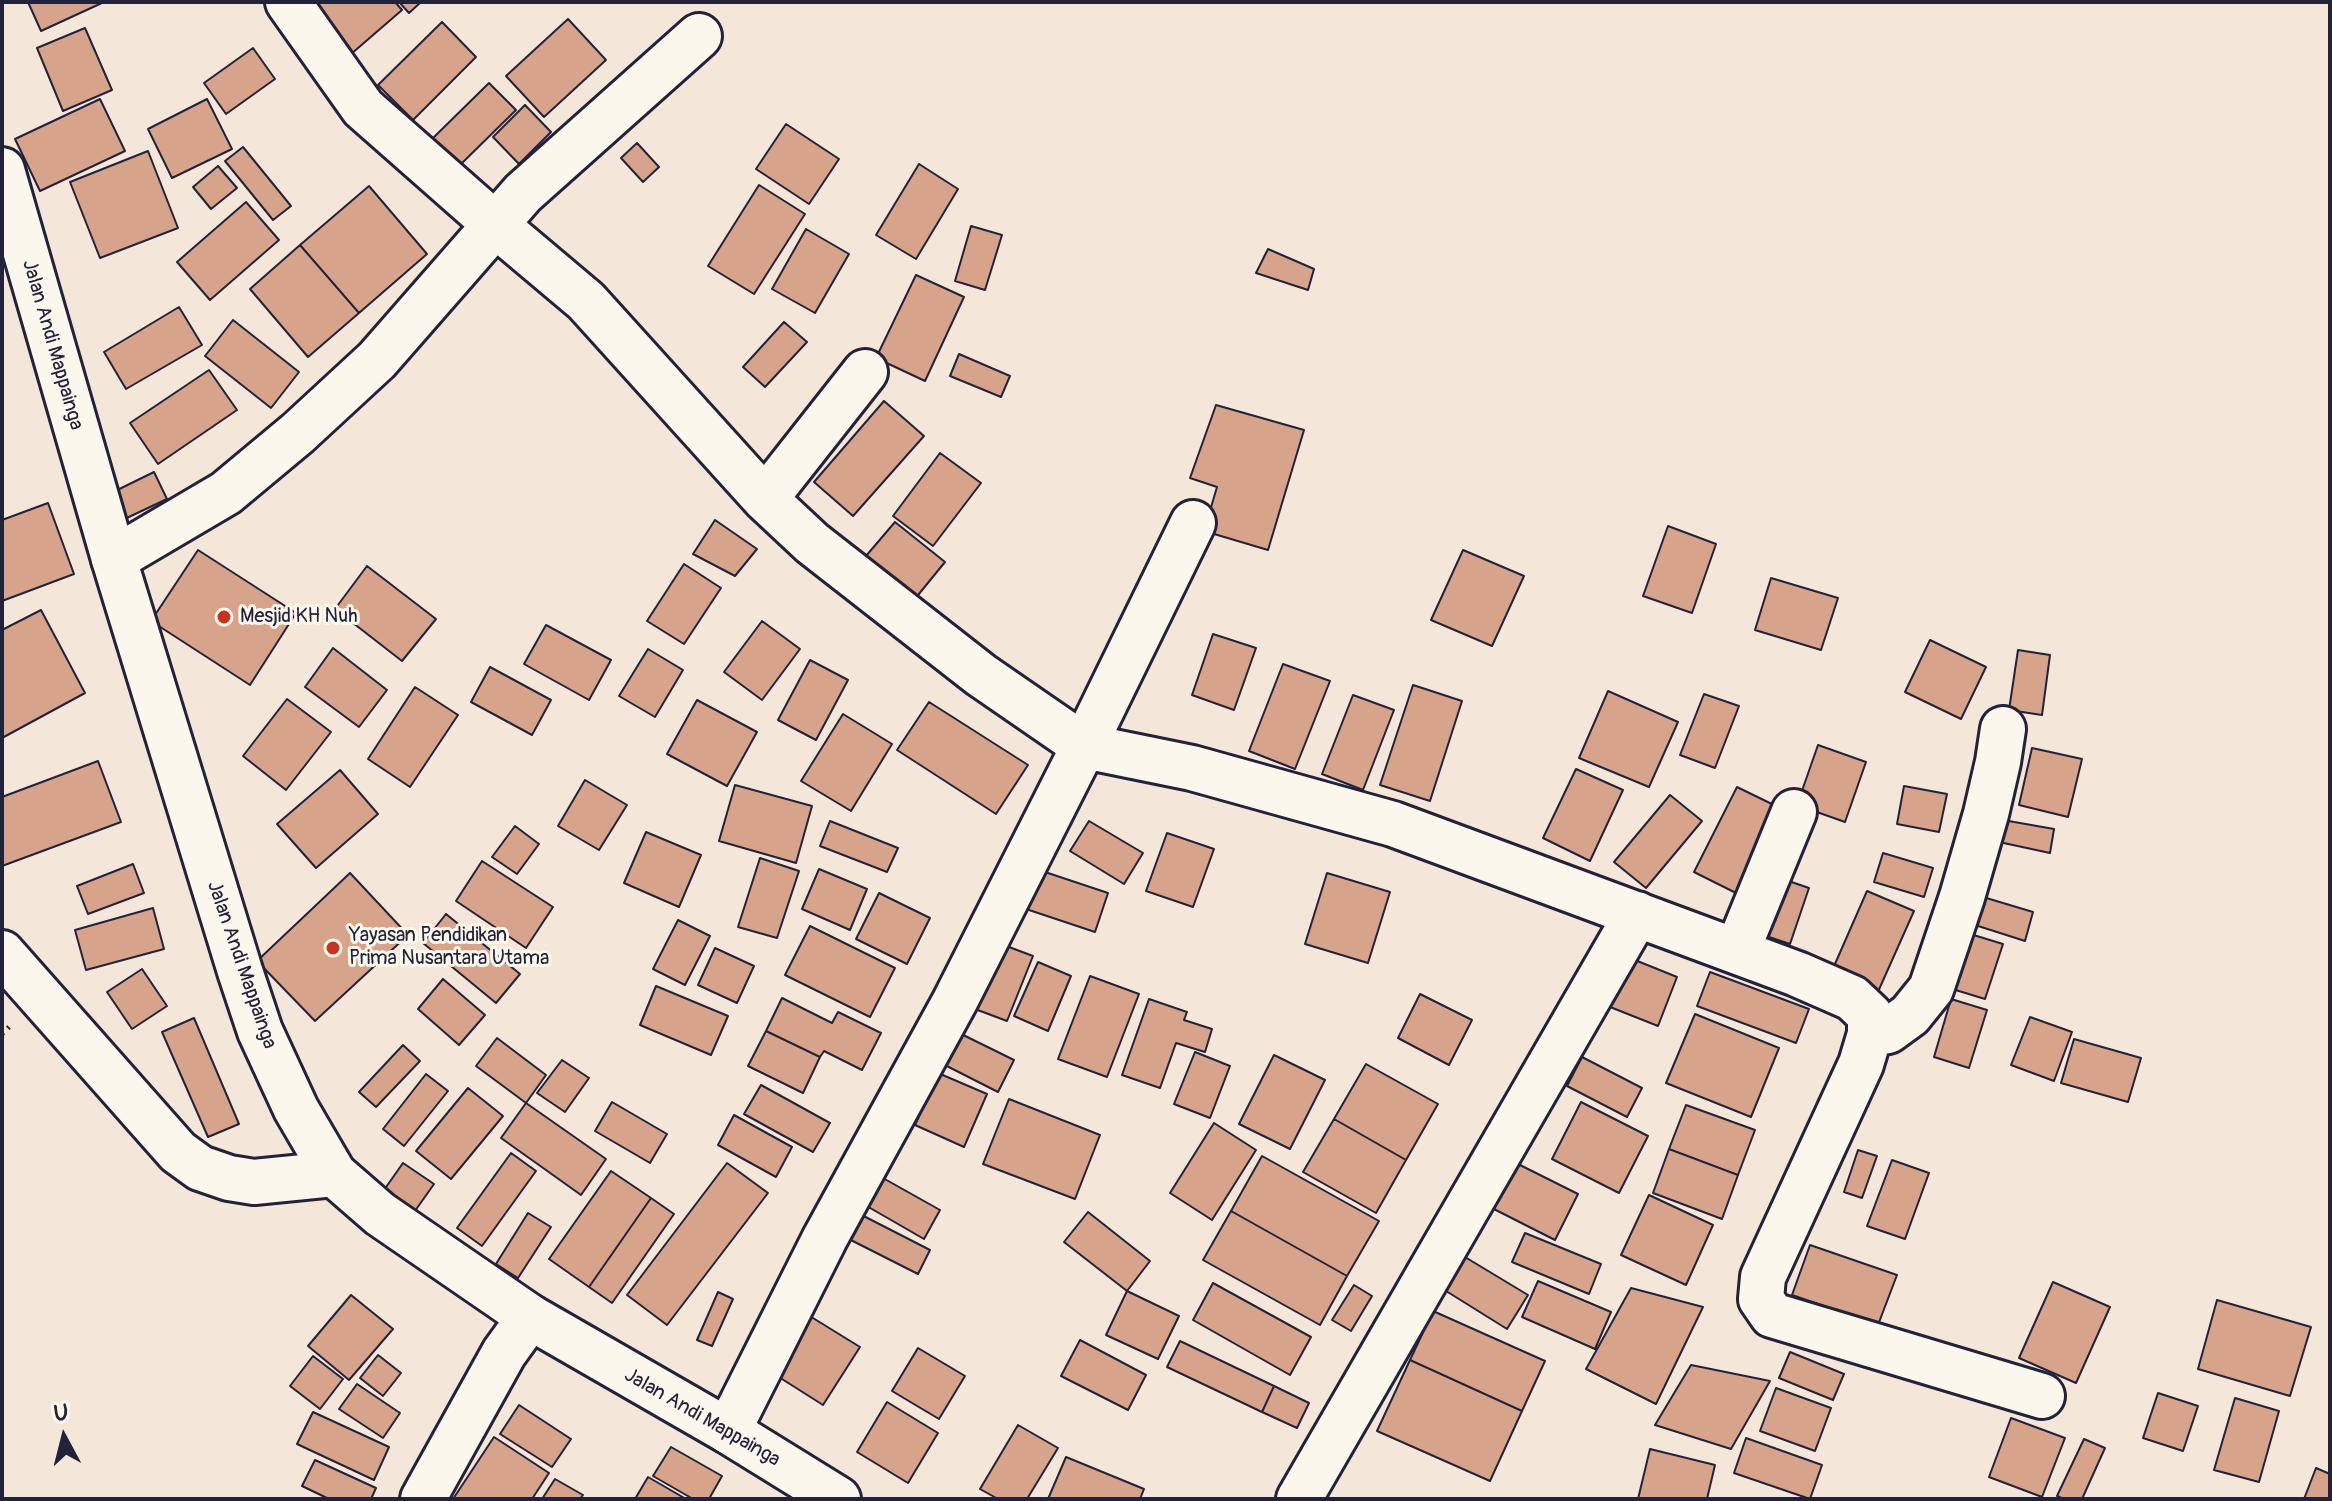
<!DOCTYPE html>
<style>
body{margin:0}
#map{position:relative;width:2332px;height:1501px;overflow:hidden;background:#f4e6d9;font-family:Pangolin,sans-serif}
canvas{display:block}
.frame{position:absolute;inset:0;border:4px solid #22223b;pointer-events:none}
.north{position:absolute;left:24px;top:1397px;width:80px;height:80px;-webkit-text-stroke:6px #fbf7ec;paint-order:stroke;rotate:353deg;font-size:22px;font-weight:700;line-height:32px;text-align:center;color:#22223b}
.north::after{content:'';display:block;margin:auto;width:28px;height:36px;background:#22223b;clip-path:polygon(50% 0,100% 100%,50% 72%,0 100%)}
</style>
<div id="map">
<canvas width="2332" height="1501"></canvas>
<div class="frame"></div>
<div class="north">U</div>
</div>
<script>
const c = document.querySelector('canvas').getContext('2d');
c.lineJoin = 'round';
function fill(path, color) {
  c.fillStyle = color;
  c.fill(path, 'evenodd');
}
function toPath(rows) {
  const path = new Path2D();
  for (const r of rows) {
    path.moveTo(r[0], r[1]);
    for (let i = 2; i < r.length; i += 2) path.lineTo(r[i], r[i + 1]);
  }
  return path;
}
function trace(path, color, width, dash) {
  c.strokeStyle = color;
  c.lineWidth = width;
  c.lineCap = dash ? 'butt' : 'round';
  c.setLineDash(dash || []);
  c.stroke(path);
}
function drawText(font, color, halo, rows, align = 'center') {
  c.font = font + ' Pangolin,sans-serif';
  c.lineWidth = 6;
  c.setLineDash([]);
  c.textBaseline = 'middle';
  c.strokeStyle = halo;
  c.fillStyle = color;
  for (const [text, x, y, turn = 0] of rows) {
    c.save();
    c.translate(x, y);
    c.rotate((+turn || 0) * Math.PI / 180);
    c.textAlign = isNaN(turn) ? turn : align;
    if (halo) c.strokeText(text, 0, 0);
    c.fillText(text, 0, 0);
    c.restore();
  }
}
const building = toPath([
 [28,2,104,2,41,31,28,2],
 [317,2,395,2,402,10,343,61,302,14,317,2],
 [399,2,421,2,409,13,399,2],
 [568,19,606,60,544,117,506,76,568,19],
 [442,22,476,57,413,120,378,85,442,22],
 [85,28,112,90,63,111,37,48,85,28],
 [253,48,275,79,226,114,204,83,253,48],
 [489,83,516,110,458,167,431,140,489,83],
 [100,99,125,151,40,191,15,139,100,99],
 [207,99,232,149,172,178,148,129,207,99],
 [525,105,551,132,519,164,493,137,525,105],
 [786,124,839,159,809,204,756,169,786,124],
 [637,143,659,167,643,182,621,158,637,143],
 [243,147,291,206,273,220,225,161,243,147],
 [148,151,178,228,100,258,70,182,148,151],
 [919,164,958,189,916,259,876,235,919,164],
 [218,166,237,188,211,209,193,187,218,166],
 [759,185,805,214,754,294,708,266,759,185],
 [369,186,427,254,359,313,300,245,369,186],
 [246,202,279,240,210,300,177,262,246,202],
 [971,226,1002,235,985,290,955,281,971,226],
 [806,229,849,254,815,313,772,289,806,229],
 [300,245,359,313,308,357,250,289,300,245],
 [1268,249,1314,269,1308,290,1256,273,1268,249],
 [916,275,964,297,925,381,876,358,916,275],
 [179,307,202,345,126,389,104,352,179,307],
 [233,320,299,372,271,408,205,356,233,320],
 [784,322,807,342,765,387,743,367,784,322],
 [959,354,1010,376,1001,397,950,376,959,354],
 [209,370,237,410,158,464,130,423,209,370],
 [884,401,924,436,853,516,814,482,884,401],
 [1216,405,1304,430,1268,550,1204,531,1217,487,1190,478,1216,405],
 [940,453,981,483,933,546,893,516,940,453],
 [154,472,167,499,114,524,101,498,154,472],
 [48,503,74,574,2,601,2,520,48,503],
 [715,520,757,549,735,576,693,554,715,520],
 [895,522,945,562,905,611,854,570,895,522],
 [1668,526,1716,544,1692,613,1643,596,1668,526],
 [198,550,296,613,250,685,151,621,198,550],
 [1463,550,1524,576,1492,646,1431,620,1463,550],
 [684,564,721,588,684,644,647,621,684,564],
 [367,566,436,619,402,661,335,609,367,566],
 [1771,578,1838,598,1821,650,1755,630,1771,578],
 [41,610,85,693,2,738,2,630,41,610],
 [762,621,800,649,762,700,724,672,762,621],
 [546,625,611,660,589,700,524,664,546,625],
 [1213,634,1256,648,1234,710,1192,695,1213,634],
 [1930,640,1986,667,1961,719,1905,692,1930,640],
 [333,648,387,690,359,727,305,687,333,648],
 [648,649,683,670,655,717,619,696,648,649],
 [2018,650,2050,655,2042,715,2009,710,2018,650],
 [810,660,848,680,816,740,778,720,810,660],
 [1283,664,1330,681,1295,769,1249,751,1283,664],
 [490,667,551,700,532,735,471,702,490,667],
 [1413,685,1462,701,1430,801,1380,785,1413,685],
 [415,687,458,715,410,787,368,759,415,687],
 [1608,691,1678,722,1649,787,1579,758,1608,691],
 [1704,694,1739,706,1715,768,1680,755,1704,694],
 [1353,695,1394,710,1363,790,1322,774,1353,695],
 [287,699,331,732,286,790,243,756,287,699],
 [697,700,757,732,727,786,667,754,697,700],
 [929,702,1028,765,996,814,897,750,929,702],
 [843,714,892,744,851,811,801,781,843,714],
 [1818,745,1866,762,1845,822,1797,805,1818,745],
 [2032,748,2082,759,2068,817,2019,805,2032,748],
 [98,761,121,822,2,866,2,797,98,761],
 [1576,769,1623,790,1590,861,1543,838,1576,769],
 [340,770,378,814,316,868,277,824,340,770],
 [585,780,627,805,599,850,558,826,585,780],
 [735,785,812,806,796,863,719,841,735,785],
 [1904,786,1947,794,1939,832,1897,824,1904,786],
 [1737,787,1780,808,1736,893,1694,872,1737,787],
 [1670,795,1702,821,1646,888,1614,862,1670,795],
 [2003,820,2054,829,2050,853,1999,842,2003,820],
 [830,821,898,848,887,872,820,846,830,821],
 [1089,821,1143,853,1124,884,1070,851,1089,821],
 [515,826,539,844,517,874,492,857,515,826],
 [646,832,701,855,679,907,624,883,646,832],
 [1167,833,1214,849,1193,907,1146,891,1167,833],
 [1883,853,1933,868,1924,897,1874,882,1883,853],
 [760,858,799,871,777,938,738,927,760,858],
 [482,861,553,907,526,948,456,901,482,861],
 [133,864,144,893,88,914,77,886,133,864],
 [819,869,867,889,850,930,802,909,819,869],
 [1036,869,1108,893,1095,932,1023,908,1036,869],
 [350,873,408,935,315,1021,257,961,350,873],
 [1327,873,1390,892,1368,963,1305,944,1327,873],
 [1771,875,1809,888,1790,944,1751,931,1771,875],
 [1867,891,1914,911,1877,994,1831,973,1867,891],
 [879,893,930,918,907,964,856,939,879,893],
 [1983,897,2033,912,2025,941,1975,925,1983,897],
 [153,908,164,949,86,970,75,930,153,908],
 [446,914,520,974,496,1003,423,943,446,914],
 [678,920,710,936,685,985,653,969,678,920],
 [810,926,895,968,870,1017,785,975,810,926],
 [1967,933,2003,944,1985,999,1949,988,1967,933],
 [1001,944,1033,956,1007,1021,975,1009,1001,944],
 [715,948,754,966,737,1003,698,985,715,948],
 [1615,952,1677,977,1658,1026,1595,1001,1615,952],
 [1038,962,1071,976,1048,1031,1014,1016,1038,962],
 [142,969,167,1006,132,1029,107,992,142,969],
 [1710,972,1809,1009,1796,1043,1697,1006,1710,972],
 [1090,976,1139,994,1107,1077,1058,1059,1090,976],
 [443,979,485,1015,459,1045,418,1009,443,979],
 [656,986,728,1016,711,1055,640,1025,656,986],
 [1420,994,1472,1020,1449,1065,1398,1038,1420,994],
 [782,998,832,1023,838,1012,881,1033,862,1070,824,1051,820,1057,766,1031,782,998],
 [1149,999,1187,1012,1184,1020,1212,1029,1205,1052,1176,1043,1160,1088,1122,1075,1149,999],
 [1951,999,1987,1010,1969,1068,1934,1057,1951,999],
 [1695,1014,1779,1048,1751,1117,1666,1083,1695,1014],
 [2030,1017,2072,1032,2054,1081,2011,1065,2030,1017],
 [194,1018,239,1124,208,1137,162,1032,194,1018],
 [951,1029,1014,1060,998,1092,935,1060,951,1029],
 [766,1031,820,1057,803,1093,748,1066,766,1031],
 [497,1038,546,1075,526,1103,476,1066,497,1038],
 [2074,1039,2141,1058,2128,1102,2061,1083,2074,1039],
 [403,1045,420,1061,376,1107,359,1092,403,1045],
 [1195,1052,1230,1066,1210,1118,1174,1104,1195,1052],
 [1274,1055,1325,1080,1290,1149,1239,1124,1274,1055],
 [1582,1057,1642,1088,1627,1117,1567,1086,1582,1057],
 [562,1060,589,1078,565,1112,537,1093,562,1060],
 [1366,1064,1438,1104,1406,1160,1334,1119,1366,1064],
 [938,1073,987,1094,964,1147,915,1125,938,1073],
 [426,1074,448,1091,404,1146,383,1129,426,1074],
 [761,1085,830,1123,813,1152,744,1114,761,1085],
 [468,1088,503,1116,451,1179,416,1151,468,1088],
 [1009,1099,1100,1135,1075,1199,983,1164,1009,1099],
 [612,1102,667,1134,650,1163,595,1131,612,1102],
 [1581,1102,1648,1136,1619,1193,1552,1159,1581,1102],
 [526,1103,606,1159,581,1195,501,1138,526,1103],
 [1686,1105,1755,1130,1738,1175,1669,1149,1686,1105],
 [734,1115,792,1147,776,1177,718,1145,734,1115],
 [1334,1119,1406,1160,1376,1213,1303,1172,1334,1119],
 [1214,1123,1256,1150,1212,1220,1170,1193,1214,1123],
 [1669,1149,1738,1175,1722,1219,1653,1193,1669,1149],
 [1858,1150,1877,1156,1862,1198,1844,1192,1858,1150],
 [511,1153,536,1171,482,1246,457,1228,511,1153],
 [1262,1156,1379,1221,1347,1276,1231,1211,1262,1156],
 [1506,1158,1578,1194,1555,1240,1482,1203,1506,1158],
 [1892,1160,1929,1173,1905,1239,1867,1226,1892,1160],
 [403,1163,434,1184,415,1211,384,1190,403,1163],
 [727,1163,768,1193,667,1325,627,1295,727,1163],
 [611,1171,651,1198,589,1287,549,1259,611,1171],
 [874,1173,940,1210,924,1239,858,1201,874,1173],
 [1649,1195,1713,1225,1686,1285,1621,1255,1649,1195],
 [651,1198,674,1214,612,1303,589,1287,651,1198],
 [848,1208,930,1250,918,1274,835,1232,848,1208],
 [1231,1211,1347,1276,1320,1325,1203,1260,1231,1211],
 [1088,1212,1150,1261,1127,1291,1064,1242,1088,1212],
 [528,1213,551,1227,518,1278,496,1264,528,1213],
 [1525,1233,1601,1264,1589,1294,1512,1262,1525,1233],
 [1810,1245,1897,1275,1878,1325,1792,1295,1810,1245],
 [1450,1248,1528,1295,1507,1329,1430,1281,1450,1248],
 [1538,1281,1611,1312,1595,1349,1522,1317,1538,1281],
 [2053,1282,2110,1307,2076,1383,2019,1358,2053,1282],
 [1213,1283,1311,1337,1290,1375,1193,1320,1213,1283],
 [1354,1285,1372,1296,1351,1331,1332,1320,1354,1285],
 [1631,1288,1703,1307,1656,1404,1586,1369,1631,1288],
 [1127,1291,1179,1316,1158,1359,1106,1335,1127,1291],
 [718,1292,733,1299,712,1346,697,1340,718,1292],
 [351,1295,393,1329,349,1380,308,1346,351,1295],
 [2217,1300,2311,1327,2290,1396,2198,1369,2217,1300],
 [800,1310,860,1347,823,1405,763,1367,800,1310],
 [1433,1311,1545,1361,1522,1411,1410,1360,1433,1311],
 [1080,1340,1146,1375,1128,1410,1061,1376,1080,1340],
 [1180,1341,1274,1386,1262,1412,1167,1367,1180,1341],
 [918,1348,965,1376,939,1419,892,1391,918,1348],
 [1790,1352,1844,1374,1833,1400,1779,1378,1790,1352],
 [378,1355,401,1373,383,1396,360,1378,378,1355],
 [313,1356,343,1379,320,1409,290,1386,313,1356],
 [1410,1360,1522,1411,1490,1481,1377,1431,1410,1360],
 [1691,1365,1770,1381,1731,1449,1655,1425,1691,1365],
 [357,1384,400,1413,383,1438,339,1409,357,1384],
 [1274,1386,1309,1403,1297,1428,1262,1412,1274,1386],
 [1776,1388,1831,1408,1815,1451,1760,1431,1776,1388],
 [2158,1393,2198,1406,2183,1451,2143,1438,2158,1393],
 [2235,1398,2279,1411,2259,1482,2214,1470,2235,1398],
 [887,1402,938,1433,908,1483,857,1452,887,1402],
 [519,1405,571,1439,552,1467,500,1434,519,1405],
 [313,1412,389,1447,374,1480,297,1444,313,1412],
 [2011,1418,2065,1438,2042,1497,1989,1477,2011,1418],
 [1018,1425,1058,1448,1027,1499,998,1499,980,1489,1018,1425],
 [494,1437,549,1473,532,1499,453,1499,494,1437],
 [1746,1438,1822,1465,1810,1499,1734,1473,1746,1438],
 [2084,1439,2105,1448,2082,1499,2064,1499,2057,1496,2084,1439],
 [671,1447,722,1476,709,1499,693,1499,653,1476,671,1447],
 [1650,1449,1715,1465,1707,1499,1638,1499,1650,1449],
 [1066,1457,1144,1489,1140,1499,1048,1499,1066,1457],
 [315,1460,376,1488,371,1499,329,1499,302,1486,315,1460],
 [2316,1468,2330,1474,2330,1499,2304,1499,2316,1468],
 [648,1477,686,1499,635,1499,648,1477],
 [555,1479,583,1495,580,1499,542,1499,555,1479]
]);
const path = toPath([
 [2,1034,11,1025]
]);
const minor = toPath([
 [288,2,363,108,497,226,586,301,765,499,812,543,981,675,1084,746,1192,768,1393,824,1797,974,1852,998,1870,1015,1870,1034,1861,1064,1763,1277,1761,1299,1772,1315,2042,1396],
 [765,499,865,372],
 [114,559,226,493,298,433,377,360,523,193,699,36],
 [1737,951,1794,812],
 [2,953,178,1152,200,1168,229,1178,254,1182,334,1174],
 [1870,1034,1888,1031,1910,1015,1931,989,1962,897,1986,814,1998,762,2003,729],
 [728,1431,825,1238,955,1001,1084,746,1193,523],
 [423,1499,504,1353,530,1317],
 [1299,1499,1637,914]
]);
const primary = toPath([
 [2,170,114,559,240,971,260,1031,296,1109,334,1174,380,1214,530,1317,728,1431,838,1499]
]);
const markers = [
 [224,617,8,"#c8321e"],
 [333,948,8,"#c8321e"]
];
const streetNames = [
 ["Jalan Andi Mappainga",52,345,74],
 ["Jalan Andi Mappainga",241,965,71],
 ["Jalan Andi Mappainga",702,1418,30]
];
const poiNames = [
 ["Mesjid KH Nuh",240,617],
 ["Yayasan Pendidikan",349,936],
 ["Prima Nusantara Utama",349,959]
];
fill(building, '#d7a48b');
trace(building, '#22223b', 2);
trace(minor, '#22223b', 50);
trace(primary, '#22223b', 50);
trace(path, '#22223b', 5, [2, 6]);
trace(minor, '#fbf7ec', 44);
trace(primary, '#fbf7ec', 44);
for (const [x, y, r, color] of markers) {
  const dot = new Path2D();
  dot.arc(x, y, r, 0, 2 * Math.PI);
  c.fillStyle = color;
  c.fill(dot);
  trace(dot, '#fbf7ec', 3);
}
drawText('20px', '#22223b', '#fbf7ec', streetNames);
drawText('20px', '#22223b', '#fbf7ec', poiNames, 'left');
</script>
